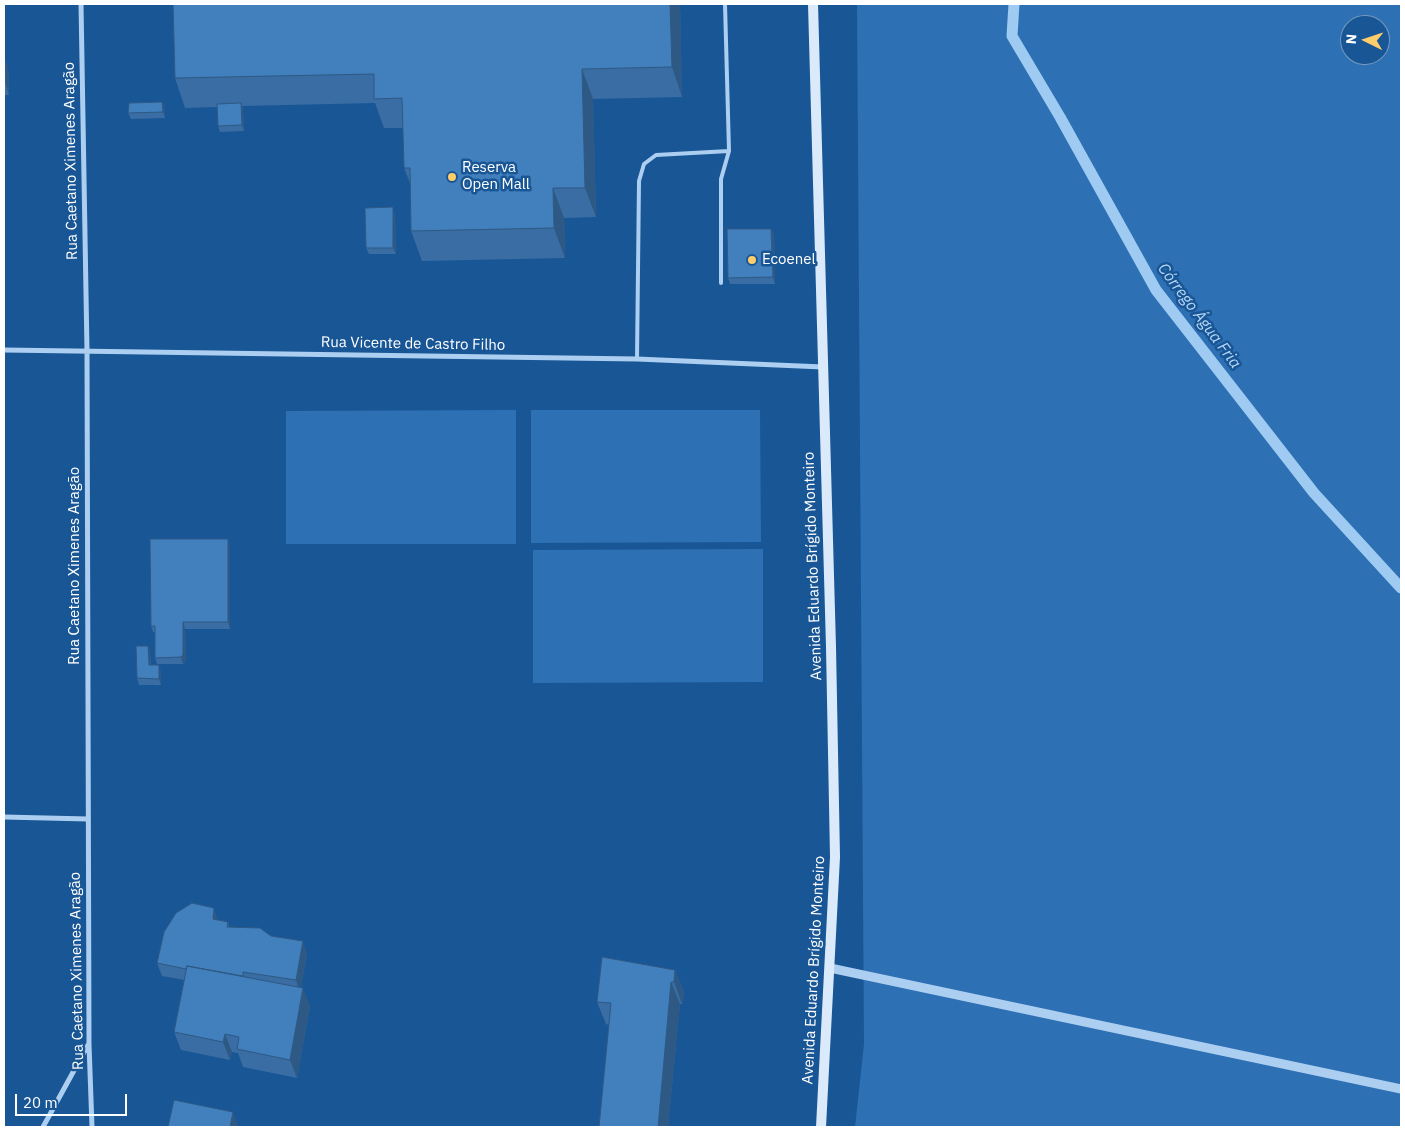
<!DOCTYPE html>
<meta charset="utf-8">
<style>
body{margin:0}
#map{position:relative;width:1405px;height:1131px;overflow:hidden;background:#195696;font-family:"IBM Plex Sans",sans-serif}
canvas{display:block}
.frame{position:absolute;inset:0;border:5px solid #fff;pointer-events:none}
.north{position:absolute;left:1340px;top:15px;width:50px;height:50px;box-sizing:border-box;background:#195696;border:1px solid #759ac0;border-radius:50%;rotate:274deg;font-size:14px;font-weight:700;line-height:20px;text-align:center;color:#fff}
.north::after{content:'';display:block;margin:auto;width:18px;height:22px;background:#ffcd6b;clip-path:polygon(50% 0,100% 100%,50% 72%,0 100%)}
.scale{position:absolute;left:15px;top:1094px;width:112px;height:22px;box-sizing:border-box;border:2px solid #fff;border-top:0;padding-left:6px;font-size:15px;line-height:18px;white-space:nowrap;color:#fff;-webkit-text-stroke:4px #195696;paint-order:stroke}
</style>
<div id="map">
<canvas width="1405" height="1131"></canvas>
<div class="frame"></div>
<div class="north">N</div>
<div class="scale">20 m</div>
</div>
<script>
const c = document.querySelector('canvas').getContext('2d');
c.lineJoin = 'round';
function fill(path, color) {
  c.fillStyle = color;
  c.fill(path, 'evenodd');
}
function toPath(rows) {
  const path = new Path2D();
  for (const r of rows) {
    path.moveTo(r[0], r[1]);
    for (let i = 2; i < r.length; i += 2) path.lineTo(r[i], r[i + 1]);
  }
  return path;
}
function trace(path, color, width, dash) {
  c.strokeStyle = color;
  c.lineWidth = width;
  c.lineCap = dash ? 'butt' : 'round';
  c.setLineDash(dash || []);
  c.stroke(path);
}
function drawText(font, color, halo, rows, align = 'center') {
  c.font = font + ' "IBM Plex Sans",sans-serif';
  c.lineWidth = 5;
  c.setLineDash([]);
  c.textBaseline = 'middle';
  c.strokeStyle = halo;
  c.fillStyle = color;
  for (const [text, x, y, turn = 0] of rows) {
    c.save();
    c.translate(x, y);
    c.rotate((+turn || 0) * Math.PI / 180);
    c.textAlign = isNaN(turn) ? turn : align;
    if (halo) c.strokeText(text, 0, 0);
    c.fillText(text, 0, 0);
    c.restore();
  }
}
const green = toPath([
 [857,4,1401,4,1401,1127,855,1127,864,1044],
 [1350,25,1380,25,1380,55,1350,55],
 [516,410,516,544,286,544,286,411],
 [531,410,760,410,761,542,531,543],
 [763,549,763,682,533,683,533,550]
]);
const stream = toPath([
 [1014,4,1012,36,1060,117,1156,290,1314,493,1401,588]
]);
const service = toPath([
 [721,283,721,179,729,151,725,4],
 [637,359,639,181,644,164,656,155,729,151]
]);
const minor = toPath([
 [81,4,87,351,89,1044,92,1127],
 [4,350,637,359,823,367],
 [4,817,88,819],
 [43,1127,88,1045]
]);
const tertiary = toPath([
 [830,968,1401,1089]
]);
const secondary = toPath([
 [813,4,831,647,835,857,821,1127]
]);
const wall = toPath([
 [680,4,682,97,593,99,596,217,564,218,565,258,422,261,411,231,410,183,404,168,403,128,384,128,375,103,242,106,243,110,244,131,220,132,218,126,217,107,185,108,175,78],
 [4,57,8,69,9,95,4,95],
 [162,102,165,108,165,118,131,119,128,113],
 [395,214,396,254,369,254,366,248],
 [771,229,774,235,775,284,730,284,728,278],
 [230,545,230,629,185,629,186,661,183,664,157,664,155,658,155,632,153,632,151,626],
 [148,646,150,652,151,665,161,671,161,685,139,685,137,678],
 [218,920,228,922,229,927,271,936,307,954,301,987,310,1006,297,1078,243,1067,238,1053,232,1052,230,1060,181,1050,174,1032,184,980,162,976,157,963],
 [675,970,684,993,682,1004,680,1004,668,1127,599,1127,609,1025,606,1024,597,1002]
]);
const shadedWall = toPath([
 [670,4,680,4,682,97,672,67],
 [4,57,8,69,9,95,5,82],
 [582,69,593,99,596,217,585,188],
 [162,102,165,108,165,118,163,112],
 [241,103,243,110,244,131,242,125],
 [553,188,564,218,565,258,554,228],
 [393,207,395,214,396,254,393,248],
 [771,229,774,235,775,284,773,277],
 [228,539,230,545,230,629,228,622],
 [183,622,185,629,186,661,183,664,181,657],
 [148,646,150,652,151,672,149,665],
 [159,665,161,671,161,685,159,679],
 [214,908,218,920,213,919],
 [303,941,307,954,300,993,296,980],
 [675,970,684,993,682,1004,674,982],
 [671,982,680,1004,668,1127,658,1127],
 [303,988,310,1006,297,1078,290,1060],
 [225,1034,232,1052,230,1060,223,1042],
 [233,1112,238,1127,230,1127]
]);
const building = toPath([
 [173,4,670,4,672,67,582,69,585,188,553,188,554,228,411,231,410,168,404,168,402,98,374,99,374,74,175,78,173,4],
 [4,57,5,82,4,82,4,57],
 [162,102,163,112,128,113,129,103,162,102],
 [241,103,242,125,218,126,217,104,241,103],
 [393,207,393,248,366,248,365,208,393,207],
 [727,229,771,229,773,277,728,278,727,229],
 [150,539,228,539,228,622,183,622,183,655,181,657,155,658,155,626,151,626,150,539],
 [136,646,148,646,149,665,159,665,159,679,137,678,136,646],
 [192,903,214,908,213,919,228,922,227,927,260,928,271,936,303,941,296,980,243,972,243,976,187,966,186,969,157,963,164,932,176,913,192,903],
 [602,957,675,970,674,982,671,982,658,1127,599,1127,611,1003,597,1002,602,957],
 [187,966,303,988,290,1060,237,1049,239,1037,225,1034,223,1042,174,1032,187,966],
 [174,1100,233,1112,230,1127,168,1127,174,1100]
]);
const markers = [
 [452,177,5,"#ffcd6b"],
 [752,260,5,"#ffcd6b"]
];
const streetNames = [
 ["Rua Caetano Ximenes Aragão",71,161,-91],
 ["Rua Vicente de Castro Filho",413,344,1],
 ["Rua Caetano Ximenes Aragão",75,566,-90],
 ["Avenida Eduardo Brígido Monteiro",813,566,-92],
 ["Avenida Eduardo Brígido Monteiro",814,970,-87],
 ["Rua Caetano Ximenes Aragão",77,971,-91]
];
const poiNames = [
 ["Reserva",462,168],
 ["Open Mall",462,185],
 ["Ecoenel",762,260]
];
const waterNames = [
 ["Córrego Água Fria",1199,316,53]
];
fill(green, '#2d70b4');
trace(stream, '#9fcaf2', 11);
trace(service, '#accef0', 4);
trace(minor, '#accef0', 5);
trace(tertiary, '#accef0', 9);
trace(secondary, '#daeafb', 10);
fill(wall, '#396da3');
fill(shadedWall, '#2e5984');
fill(building, '#427fbd');
trace(building, '#2e5984', 1);
for (const [x, y, r, color] of markers) {
  const dot = new Path2D();
  dot.arc(x, y, r, 0, 2 * Math.PI);
  c.fillStyle = color;
  c.fill(dot);
  trace(dot, '#195696', 2);
}
drawText('15px', '#fff', '#195696', streetNames);
drawText('15px', '#fff', '#195696', poiNames, 'left');
drawText('italic 16px', '#b8d8f7', '#195696', waterNames);
</script>
